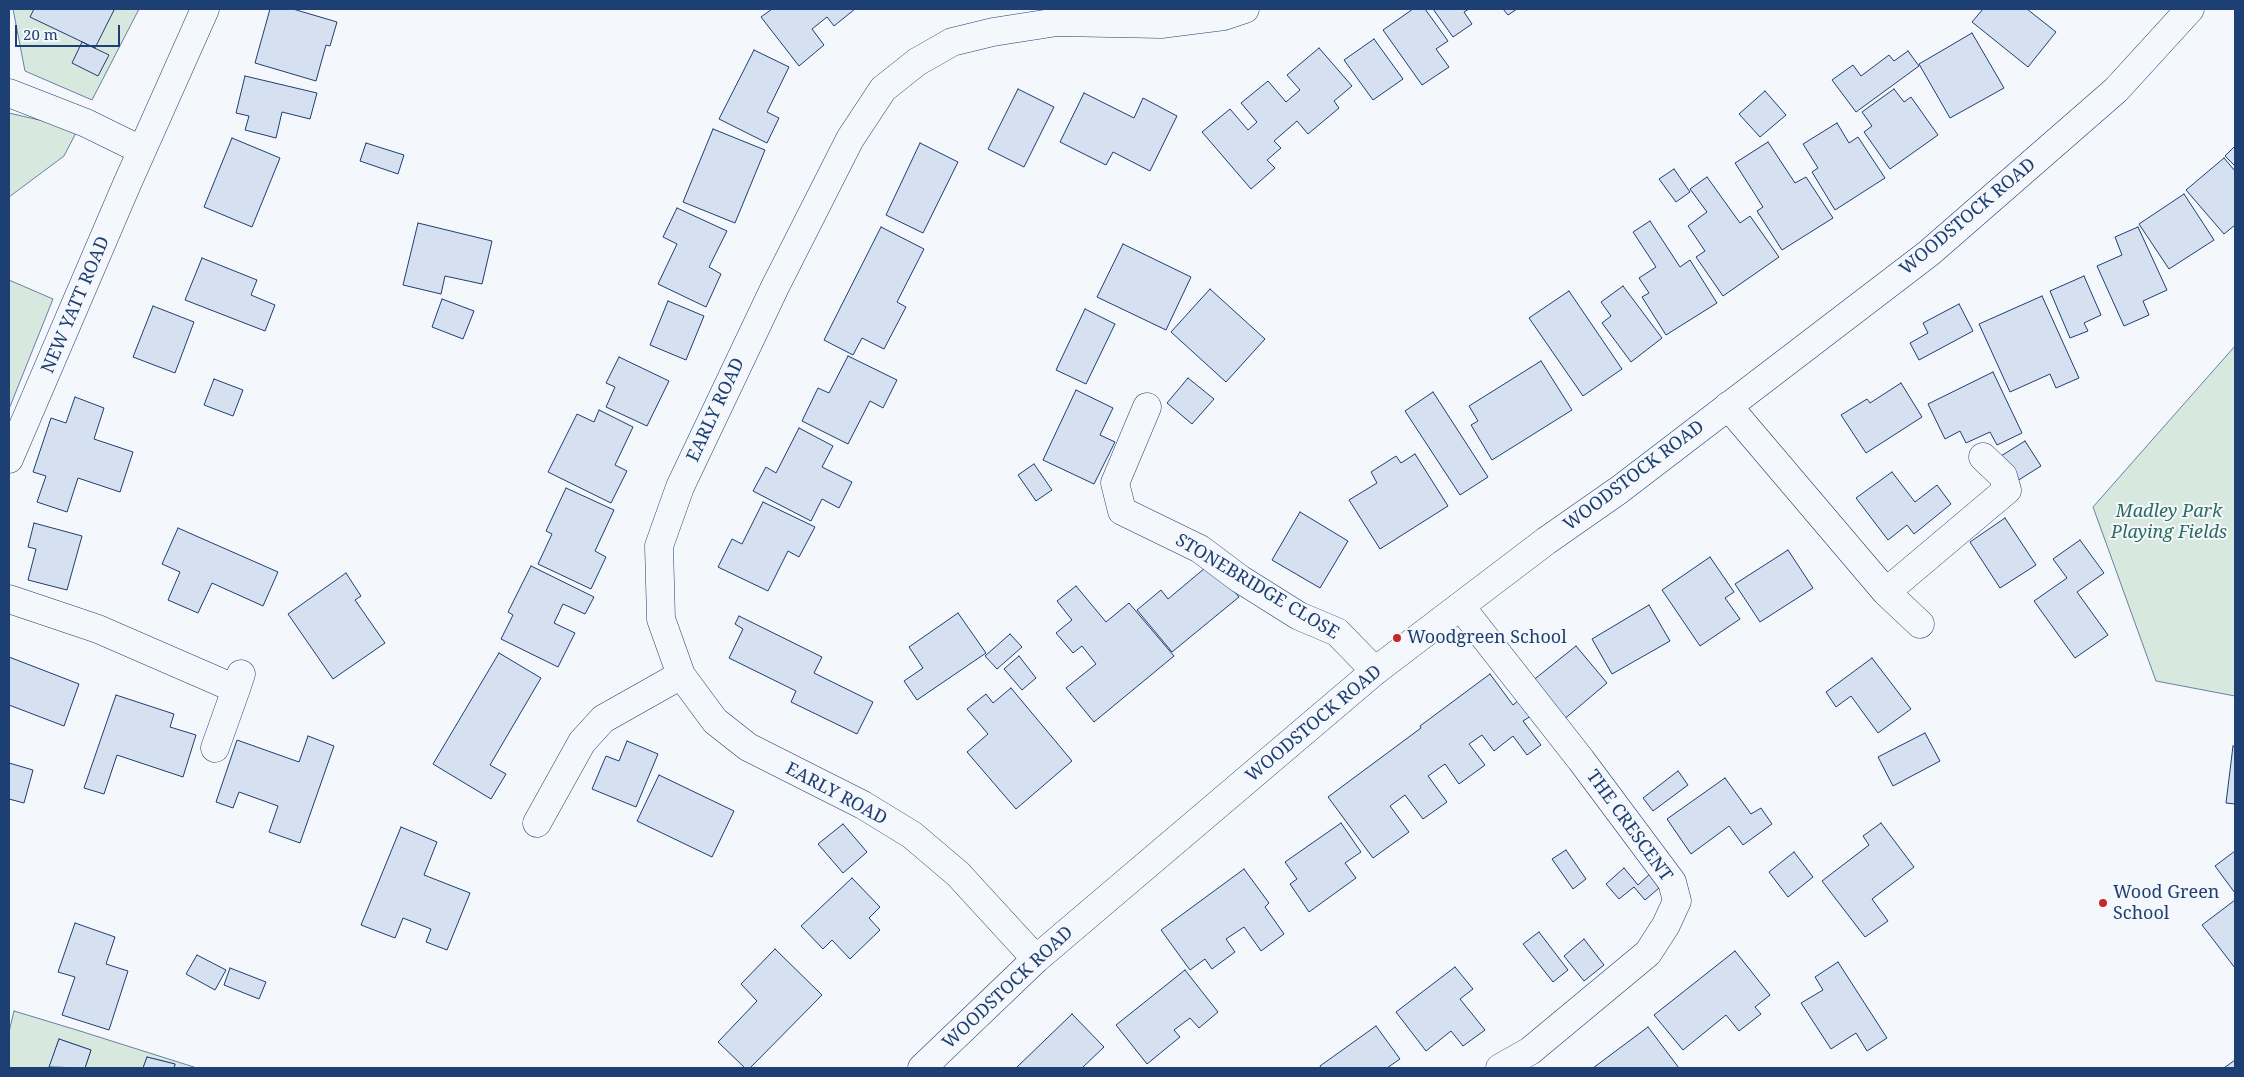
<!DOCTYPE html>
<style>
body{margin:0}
#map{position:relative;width:2244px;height:1077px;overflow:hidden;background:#f4f7fb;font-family:"Noto Serif",serif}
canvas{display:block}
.frame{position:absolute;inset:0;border:10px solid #1d3f73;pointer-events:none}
.scale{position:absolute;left:15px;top:25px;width:105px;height:22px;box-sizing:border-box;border:2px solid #1d3f73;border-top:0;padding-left:6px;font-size:15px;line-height:18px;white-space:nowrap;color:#1d3f73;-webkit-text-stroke:4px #f4f7fb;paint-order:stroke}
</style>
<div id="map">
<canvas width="2244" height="1077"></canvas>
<div class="frame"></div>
<div class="scale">20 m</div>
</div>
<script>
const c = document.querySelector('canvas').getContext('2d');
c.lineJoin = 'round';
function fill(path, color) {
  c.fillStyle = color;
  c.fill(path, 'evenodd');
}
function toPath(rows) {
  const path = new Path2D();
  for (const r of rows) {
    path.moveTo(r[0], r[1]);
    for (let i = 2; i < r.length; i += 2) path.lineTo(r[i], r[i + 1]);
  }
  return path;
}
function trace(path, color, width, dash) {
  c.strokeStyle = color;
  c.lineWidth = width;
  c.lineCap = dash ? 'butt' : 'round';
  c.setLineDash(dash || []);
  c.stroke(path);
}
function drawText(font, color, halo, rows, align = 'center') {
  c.font = font + ' "Noto Serif",serif';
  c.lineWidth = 4;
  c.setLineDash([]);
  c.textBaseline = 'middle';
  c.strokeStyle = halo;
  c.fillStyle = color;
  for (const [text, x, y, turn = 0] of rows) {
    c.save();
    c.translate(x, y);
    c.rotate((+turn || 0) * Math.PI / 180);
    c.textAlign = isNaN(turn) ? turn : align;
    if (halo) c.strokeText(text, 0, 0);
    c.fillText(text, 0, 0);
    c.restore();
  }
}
const green = toPath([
 [13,9,139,9,92,100,25,71,13,9],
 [9,113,78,129,64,156,9,197,9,113],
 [9,280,53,299,9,409,9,280],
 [2235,346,2235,696,2156,681,2093,507,2235,346],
 [14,1011,80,1031,197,1068,174,1068,175,1064,147,1057,143,1068,85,1068,91,1050,59,1039,49,1068,9,1068,9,1032,14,1011]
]);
const building = toPath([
 [34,9,111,9,114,10,95,48,30,17,34,9],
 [270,9,293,9,337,22,330,46,326,45,316,81,255,63,270,9],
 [772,9,855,9,834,26,827,17,812,29,824,45,799,66,761,17,772,9],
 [1413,9,1425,9,1448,41,1436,49,1449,67,1422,85,1383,30,1413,9],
 [1433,9,1469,9,1464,12,1472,24,1453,37,1433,9],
 [1503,9,1517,9,1508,15,1503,9],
 [1983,9,2027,9,2056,32,2028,67,1972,22,1983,9],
 [1972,33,2004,88,1950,118,1919,64,1972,33],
 [1374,39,1403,79,1373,100,1344,60,1374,39],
 [82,42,109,55,98,76,72,63,82,42],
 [1319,48,1352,86,1334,101,1339,108,1308,134,1297,121,1274,141,1281,148,1267,160,1275,168,1251,189,1202,132,1230,109,1248,130,1257,122,1241,103,1268,81,1286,102,1300,90,1287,75,1319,48],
 [754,50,789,67,767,112,779,118,767,143,719,119,754,50],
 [1908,51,1919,66,1856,112,1832,80,1853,65,1861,76,1889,55,1894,61,1908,51],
 [245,76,317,93,310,119,282,112,276,138,245,130,249,116,236,113,245,76],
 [1018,89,1054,107,1024,167,988,149,1018,89],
 [1894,89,1904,102,1911,97,1938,135,1890,169,1864,132,1872,126,1862,112,1894,89],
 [1765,91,1786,115,1760,137,1739,114,1765,91],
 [1084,93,1134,118,1143,98,1177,116,1150,171,1113,152,1106,165,1060,142,1084,93],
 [1837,123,1849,143,1858,137,1885,178,1835,210,1812,172,1818,168,1803,144,1837,123],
 [713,129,765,150,735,223,683,202,713,129],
 [232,138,280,158,252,227,204,207,232,138],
 [1768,142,1795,183,1806,177,1833,218,1782,250,1757,211,1763,207,1735,163,1768,142],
 [366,143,404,155,398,174,360,161,366,143],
 [920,143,958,162,923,233,886,215,920,143],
 [2235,146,2235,166,2225,156,2235,146],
 [2224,158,2235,171,2235,225,2224,234,2186,190,2224,158],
 [1674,169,1690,192,1676,202,1659,179,1674,169],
 [1707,177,1740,223,1750,216,1779,257,1723,296,1696,257,1705,251,1688,226,1707,212,1690,189,1707,177],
 [2184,194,2214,240,2169,269,2139,224,2184,194],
 [677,208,727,231,709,267,721,274,706,307,658,284,677,244,663,237,677,208],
 [1650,221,1680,267,1690,260,1717,303,1666,335,1642,297,1649,293,1639,278,1656,267,1633,232,1650,221],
 [418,223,492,241,482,284,445,276,441,294,403,285,418,223],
 [881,227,924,249,897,302,906,307,884,349,862,338,853,355,824,340,881,227],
 [2138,227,2167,290,2143,301,2149,315,2124,326,2097,266,2122,255,2115,237,2138,227],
 [1123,244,1191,277,1166,330,1097,297,1123,244],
 [202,258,257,280,251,295,275,305,265,331,185,300,202,258],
 [2084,276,2101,315,2084,323,2088,331,2070,338,2050,291,2084,276],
 [1623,286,1662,338,1631,362,1602,323,1611,316,1601,302,1623,286],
 [1210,289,1265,339,1226,382,1171,332,1210,289],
 [1569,291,1622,369,1583,396,1529,318,1569,291],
 [2042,296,2079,378,2056,388,2050,374,2010,392,1979,324,2042,296],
 [442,299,474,311,463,339,432,327,442,299],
 [668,301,704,316,686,360,650,345,668,301],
 [1959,304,1973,331,1919,360,1910,343,1928,333,1923,323,1959,304],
 [153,306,194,322,175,373,133,357,153,306],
 [1085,309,1115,324,1086,384,1056,370,1085,309],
 [848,356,897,380,883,408,870,401,848,444,802,421,818,388,829,393,848,356],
 [619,357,669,381,647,426,606,407,615,387,606,383,619,357],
 [1541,361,1572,410,1492,460,1471,425,1478,421,1469,406,1541,361],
 [1993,372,2022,433,1997,445,1990,432,1966,443,1960,431,1945,439,1928,404,1993,372],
 [1188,378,1214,399,1192,424,1167,403,1188,378],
 [214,379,243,390,233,416,204,405,214,379],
 [1901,383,1922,417,1866,453,1841,415,1867,399,1870,403,1901,383],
 [1076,390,1113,408,1100,435,1115,442,1094,484,1043,460,1076,390],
 [1433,392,1488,477,1460,495,1405,411,1433,392],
 [75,397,104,408,94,439,133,452,120,492,78,478,67,512,37,502,46,476,33,472,51,418,66,423,75,397],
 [599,410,633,427,615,465,627,471,611,503,548,472,577,414,594,422,599,410],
 [799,428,833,446,822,467,852,482,839,508,822,499,811,521,753,491,766,467,776,473,799,428],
 [2025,441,2041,466,2017,481,2001,456,2025,441],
 [1415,454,1448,506,1380,549,1349,500,1377,483,1371,472,1396,456,1401,463,1415,454],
 [1034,464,1052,490,1036,501,1018,475,1034,464],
 [1892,472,1915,502,1937,485,1951,504,1914,534,1907,525,1888,540,1856,498,1892,472],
 [566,488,614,510,595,551,606,557,591,589,538,564,552,534,546,531,566,488],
 [763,502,815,527,799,557,788,551,768,591,718,567,732,539,742,544,763,502],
 [1300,512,1348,541,1320,588,1272,560,1300,512],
 [2005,518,2036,565,2000,588,1970,542,2005,518],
 [34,523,82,536,67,590,28,580,36,549,28,547,34,523],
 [178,528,278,572,263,606,212,583,198,613,168,600,180,572,162,564,178,528],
 [2080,540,2104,573,2077,592,2108,635,2075,658,2034,601,2067,578,2053,559,2080,540],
 [1788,550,1813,588,1760,622,1735,584,1788,550],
 [1710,557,1734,592,1725,598,1740,619,1700,646,1662,590,1710,557],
 [1211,563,1239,597,1172,652,1137,610,1161,590,1168,599,1211,563],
 [531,566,594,597,585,614,563,604,554,623,575,633,558,667,501,639,513,615,508,612,531,566],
 [346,573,361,596,355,600,385,643,333,679,288,614,346,573],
 [1076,586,1106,622,1129,603,1174,656,1094,722,1066,688,1096,664,1082,646,1073,653,1056,633,1072,620,1057,601,1076,586],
 [1649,605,1670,641,1612,674,1592,639,1649,605],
 [958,613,986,653,917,700,904,681,923,668,909,647,958,613],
 [739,616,822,657,814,673,873,702,857,734,791,702,796,691,729,658,743,629,735,624,739,616],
 [1010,634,1022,647,997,669,985,656,1010,634],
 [1576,646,1607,683,1562,721,1531,682,1576,646],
 [499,653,541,678,490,765,506,774,491,799,433,764,499,653],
 [1019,656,1036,678,1022,690,1004,669,1019,656],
 [9,657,79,684,64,726,9,705,9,657],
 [1872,658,1911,709,1878,733,1851,696,1836,707,1826,692,1872,658],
 [1490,674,1513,705,1519,700,1531,716,1523,721,1541,745,1527,755,1513,736,1494,751,1482,735,1469,744,1485,765,1459,784,1445,764,1428,776,1447,802,1423,819,1405,795,1390,806,1409,832,1373,858,1328,797,1421,728,1420,726,1490,674],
 [1011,688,1072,761,1016,809,967,752,988,734,967,709,986,694,993,703,1011,688],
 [116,695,174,714,170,727,196,735,183,777,117,755,104,794,84,788,116,695],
 [1925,733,1940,761,1893,786,1878,757,1925,733],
 [308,736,334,746,300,843,269,832,278,806,239,792,233,808,216,802,237,740,299,762,308,736],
 [627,741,658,754,636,807,592,789,606,756,619,761,627,741],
 [2233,746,2235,747,2235,804,2226,803,2233,746],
 [9,763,33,770,24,803,9,799,9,763],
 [1678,771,1688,785,1653,811,1643,798,1678,771],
 [659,775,734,811,712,857,637,821,659,775],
 [1725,778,1751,814,1761,808,1772,824,1743,845,1729,826,1691,854,1667,819,1725,778],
 [1341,823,1361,852,1345,863,1356,878,1309,912,1290,884,1297,879,1285,862,1341,823],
 [1881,823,1914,867,1872,899,1888,921,1865,937,1822,881,1869,845,1863,836,1881,823],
 [843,824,867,852,843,873,818,844,843,824],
 [401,827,437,842,424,875,470,893,447,950,426,942,431,929,403,918,395,938,361,925,401,827],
 [1566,850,1586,879,1573,889,1552,859,1566,850],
 [2235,851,2235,893,2215,866,2235,851],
 [1794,852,1813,877,1788,897,1769,872,1794,852],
 [1624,868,1638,885,1654,870,1665,883,1645,900,1634,887,1619,899,1606,884,1624,868],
 [1244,869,1269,903,1265,907,1284,934,1261,951,1244,927,1226,939,1235,952,1212,969,1205,959,1190,970,1161,930,1244,869],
 [852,878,880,907,869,918,880,930,850,959,832,940,823,949,801,926,852,878],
 [2235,900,2235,968,2202,925,2235,900],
 [75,923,115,937,106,964,128,971,109,1030,62,1015,75,977,58,972,75,923],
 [1539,932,1568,970,1553,982,1523,944,1539,932],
 [1584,939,1604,965,1584,981,1564,956,1584,939],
 [775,949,822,995,750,1068,745,1068,718,1042,757,1001,741,984,775,949],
 [1735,951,1770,995,1755,1007,1761,1014,1739,1031,1726,1015,1683,1050,1654,1015,1735,951],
 [197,955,226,970,215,990,186,974,197,955],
 [1838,962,1887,1038,1867,1051,1856,1033,1831,1049,1801,1003,1823,990,1815,977,1838,962],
 [1455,967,1473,989,1460,999,1485,1030,1463,1046,1451,1031,1426,1051,1396,1012,1455,967],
 [230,968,266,982,259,999,224,985,230,968],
 [1185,970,1218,1012,1199,1028,1190,1018,1174,1030,1180,1037,1147,1064,1116,1025,1185,970],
 [1072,1014,1104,1047,1082,1068,1016,1068,1072,1014],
 [1376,1026,1400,1059,1387,1068,1321,1068,1320,1066,1376,1026],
 [1648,1027,1679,1068,1593,1068,1648,1027],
 [59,1039,91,1050,85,1068,49,1067,59,1039],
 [147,1057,175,1064,174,1068,143,1068,147,1057],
 [2235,1060,2235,1068,2224,1068,2235,1060]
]);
const minor = toPath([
 [9,93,86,123,141,150],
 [1728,406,1886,592,1920,624],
 [1147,407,1115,483,1122,511,1200,549,1240,579,1299,616,1337,632,1375,671],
 [9,459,127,184,205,9],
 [1886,592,2007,490,2003,476,1983,457],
 [9,599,98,629,236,689,241,674],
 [1461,607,1581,760,1672,882,1677,901,1666,925,1648,953,1530,1051,1500,1068],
 [215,748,236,689],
 [537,823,582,742,603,719,681,675],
 [1036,959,958,874,912,835,863,805,748,747,715,721,681,675,661,619,659,546,680,487,775,287,850,139,883,89,917,62,952,42,993,32,1057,22,1161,24,1224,16,1245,9]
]);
const primary = toPath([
 [922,1068,1036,959,1375,671,1546,541,1619,490,1929,253,2116,90,2190,9]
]);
const markers = [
 [1397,638,5,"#c62828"],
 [2103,903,5,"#c62828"]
];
const streetNames = [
 ["WOODSTOCK ROAD",1968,217,-40],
 ["NEW YATT ROAD",76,305,-67],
 ["EARLY ROAD",716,410,-65],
 ["WOODSTOCK ROAD",1634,476,-37],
 ["STONEBRIDGE CLOSE",1257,587,31],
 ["WOODSTOCK ROAD",1314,724,-40],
 ["EARLY ROAD",836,794,28],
 ["THE CRESCENT",1629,826,54],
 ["WOODSTOCK ROAD",1008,988,-43]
];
const parkNames = [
 ["Madley Park",2169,512],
 ["Playing Fields",2169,533]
];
const poiNames = [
 ["Woodgreen School",1407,638],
 ["Wood Green",2113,893],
 ["School",2113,914]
];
fill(green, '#d7e8df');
trace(green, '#687fa3', 1);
fill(building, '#d5e0f0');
trace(building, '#1d3f73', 1);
trace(minor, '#1d3f73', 29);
trace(primary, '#1d3f73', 29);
trace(minor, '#f4f7fb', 28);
trace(primary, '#f4f7fb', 28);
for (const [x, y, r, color] of markers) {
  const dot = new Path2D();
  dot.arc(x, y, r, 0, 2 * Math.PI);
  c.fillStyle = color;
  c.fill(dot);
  trace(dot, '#f4f7fb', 2);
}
drawText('18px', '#1d3f73', '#f4f7fb', streetNames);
drawText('italic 18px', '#2c6c60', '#f4f7fb', parkNames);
drawText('18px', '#1d3f73', '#f4f7fb', poiNames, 'left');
</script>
